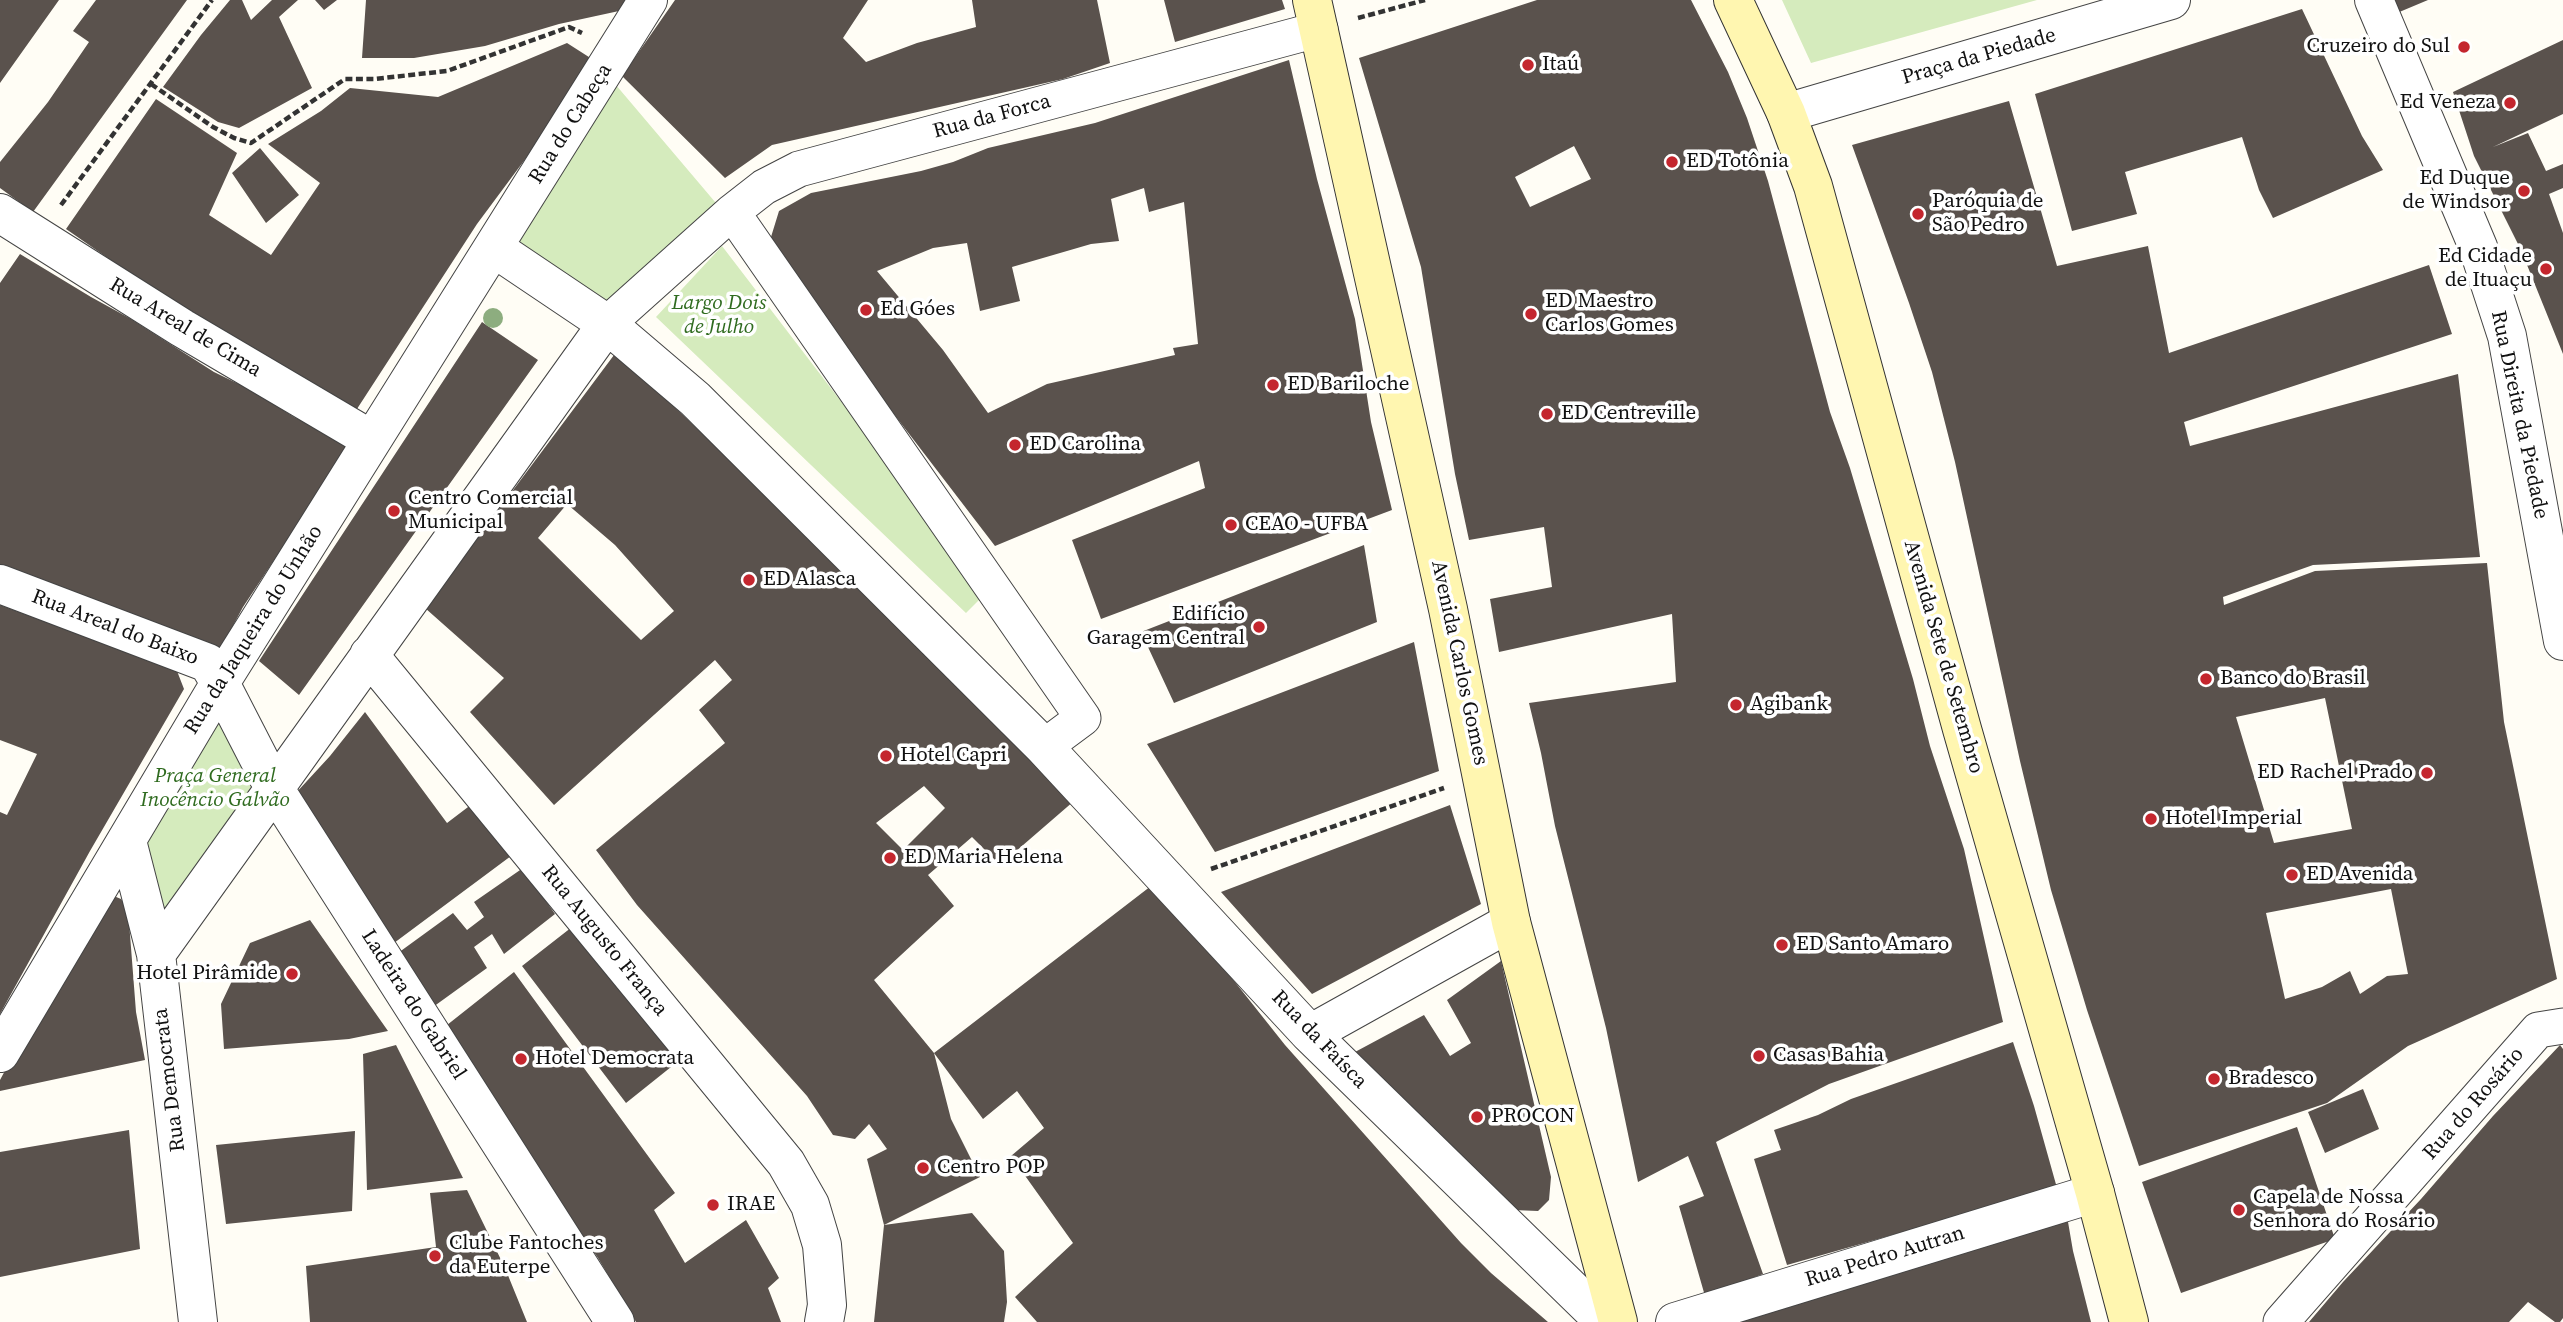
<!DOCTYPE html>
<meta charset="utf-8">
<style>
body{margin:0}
canvas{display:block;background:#fffdf5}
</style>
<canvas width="2563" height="1322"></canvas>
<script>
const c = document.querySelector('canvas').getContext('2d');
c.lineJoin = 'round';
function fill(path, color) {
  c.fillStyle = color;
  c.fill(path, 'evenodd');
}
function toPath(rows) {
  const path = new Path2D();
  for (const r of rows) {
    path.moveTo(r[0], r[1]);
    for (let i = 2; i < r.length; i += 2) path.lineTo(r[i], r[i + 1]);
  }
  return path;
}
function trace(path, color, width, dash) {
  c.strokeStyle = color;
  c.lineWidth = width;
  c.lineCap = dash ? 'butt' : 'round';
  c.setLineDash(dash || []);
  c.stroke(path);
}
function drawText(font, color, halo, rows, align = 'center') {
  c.font = font + ' "Source Serif 4",serif';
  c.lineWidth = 7;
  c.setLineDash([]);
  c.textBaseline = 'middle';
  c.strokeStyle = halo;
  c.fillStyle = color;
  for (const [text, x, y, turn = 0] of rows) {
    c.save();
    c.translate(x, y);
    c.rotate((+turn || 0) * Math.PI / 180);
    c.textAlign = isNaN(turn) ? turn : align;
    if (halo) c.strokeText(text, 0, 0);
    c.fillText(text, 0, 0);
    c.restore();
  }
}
const green = toPath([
 [1782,0,2037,0,1811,63],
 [610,78,721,209,603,313,505,242],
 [722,246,987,592,966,613,656,317],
 [220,703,260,793,159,927,137,842]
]);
const building = toPath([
 [0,0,59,0,0,83],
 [96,0,187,0,33,212,0,188,0,162,48,102,89,42,73,31],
 [230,0,242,0,251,20,272,0,298,0,279,17,312,88,239,128,218,122,163,87,201,35],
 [315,0,337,0,324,10],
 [366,0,626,0,619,11,559,24,485,46,414,58,362,58],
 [675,0,868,0,843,38,866,62,917,43,976,27,972,0,1097,0,1110,63,1063,79,772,145,725,178,622,76],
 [1164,0,1282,0,1285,9,1175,42],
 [1537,0,1691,0,1728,72,1747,118,1768,181,1830,412,1850,468,1913,679,1930,746,1964,849,2003,1022,1829,1084,1716,1142,1763,1274,1705,1296,1679,1206,1704,1196,1688,1156,1638,1182,1606,1028,1555,826,1541,753,1529,703,1676,682,1672,614,1499,652,1490,599,1552,587,1544,527,1469,540,1455,474,1421,267,1359,58],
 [1574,146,1591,179,1530,207,1515,177],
 [2393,0,2428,0,2397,13],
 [2302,9,2362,136,2383,170,2273,218,2259,190,2242,137,2125,172,2137,214,2072,231,2035,94],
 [2563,40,2563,114,2493,147,2528,133,2546,171,2563,164,2563,188,2549,194,2563,233,2563,354,2521,250,2474,156,2453,92],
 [567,43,592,59,526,158,477,224,355,412,161,295,66,229,156,99,237,153,209,215,271,255,320,183,268,144,321,111,350,88,438,97],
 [1289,60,1317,179,1355,319,1371,422,1392,510,1101,619,1072,540,1205,488,1199,461,995,546,877,392,771,237,779,211,811,193,921,171,953,162,988,148,1095,123],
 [1144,188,1149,212,1184,202,1198,344,1173,348,1175,355,1047,384,988,413,943,350,877,271,933,248,967,243,980,311,1020,301,1012,267,1091,244,1119,241,1111,199],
 [2009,101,2057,266,2148,246,2169,353,2429,265,2452,334,2184,422,2190,446,2458,374,2480,557,2313,565,2223,597,2224,605,2315,571,2487,563,2504,722,2557,979,2408,1046,2327,1103,2139,1166,2087,1010,2051,890,2020,761,1955,462,1932,372,1909,303,1852,145],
 [2325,698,2352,829,2274,843,2236,717],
 [2391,889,2408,974,2387,976,2360,994,2350,971,2322,987,2285,999,2266,913],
 [260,148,299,195,266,223,232,173],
 [20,254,91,297,131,319,214,372,251,390,294,417,351,444,243,607,218,654,0,569,0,283],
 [482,322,538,360,299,695,259,661],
 [614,355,661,394,711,442,1074,801,1000,865,972,837,928,875,954,906,874,980,934,1053,951,1119,980,1177,884,1225,867,1159,887,1149,869,1124,855,1139,833,1135,807,1096,637,905,596,850,725,743,699,710,732,680,715,660,554,805,470,712,504,678,425,608],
 [567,504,615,545,674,611,641,640,538,538],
 [924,786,945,808,903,850,876,823],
 [1364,545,1377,622,1174,703,1141,632],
 [0,605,177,671,184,689,90,851,0,1014,0,812,7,815,37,754,0,740],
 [1414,642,1439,771,1215,852,1147,744],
 [365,712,447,823,472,804,511,856,394,943,295,794,330,756],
 [1450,805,1481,904,1312,994,1221,892],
 [523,868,555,914,504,954,492,934,474,947,487,968,433,1007,398,953,453,913,467,930,484,917,474,902],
 [1151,886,1227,972,1285,1045,1461,1243,1491,1273,1548,1322,1037,1322,1015,1297,1073,1243,1011,1156,1044,1128,1017,1091,983,1119,934,1053],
 [109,894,121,899,128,909,136,1012,145,1060,0,1091,0,1080,22,1039],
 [310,920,388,1031,349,1039,224,1049,221,1004,250,943],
 [572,927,681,1059,626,1103,522,966],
 [1501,961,1551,1177,1549,1200,1538,1211,1513,1210,1355,1052,1424,1015,1450,1056,1471,1043,1447,1000],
 [514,972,675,1193,654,1210,685,1263,746,1220,779,1278,768,1288,781,1322,636,1322,598,1258,442,1029],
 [2013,1042,2034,1106,2057,1188,1787,1265,1754,1159,1781,1150,1774,1130,1818,1115,1851,1099],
 [396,1045,463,1178,367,1190,363,1054],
 [2560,1045,2563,1049,2563,1318,2560,1322,2555,1322,2528,1302,2509,1322,2309,1322,2343,1282,2421,1199,2493,1116],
 [2363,1089,2379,1129,2325,1153,2308,1112],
 [2297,1127,2335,1239,2181,1293,2142,1182],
 [129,1130,140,1249,0,1277,0,1152],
 [355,1131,352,1211,226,1224,216,1145],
 [467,1190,505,1268,527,1322,310,1322,306,1266,436,1247,430,1193],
 [972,1213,1004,1251,1007,1302,1004,1322,874,1322,884,1225],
 [2067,1216,2073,1251,2091,1322,1727,1322]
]);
const path = toPath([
 [1358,18,1425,0],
 [151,84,213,127,234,138,251,143,345,79,374,79,447,71,569,27,582,33],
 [61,205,212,0],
 [1211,869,1444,788]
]);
const pedestrian = toPath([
 [732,212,1083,718,1044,747],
 [607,324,732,212,764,187,799,169,1320,29],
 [2281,1322,2538,1030,2563,1026]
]);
const minor = toPath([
 [0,213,182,328,372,440],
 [494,248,607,324,695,399,1044,747,1310,1034,1605,1322],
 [0,584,208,663,220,683,274,788,615,1322],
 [369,655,786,1163,810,1205,822,1245,827,1305,824,1322],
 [127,841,156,954,198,1322],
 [156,954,607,324],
 [1310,1034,1511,922],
 [0,1053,220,683,648,0],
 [1675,1322,2095,1193]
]);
const tertiary = toPath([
 [2374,0,2478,247,2507,336,2563,641],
 [1786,113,2171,0]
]);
const secondary = toPath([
 [1312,0,1448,609,1511,922,1618,1322],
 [1733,0,1786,113,1813,186,1962,729,2095,1193,2129,1322]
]);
const trees = [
 [493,318]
];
const markers = [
 [2464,47,7,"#c4262e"],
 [1528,65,7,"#c4262e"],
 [2510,103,7,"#c4262e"],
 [1672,162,7,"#c4262e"],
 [2524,191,7,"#c4262e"],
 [1918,214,7,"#c4262e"],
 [2546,269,7,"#c4262e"],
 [866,310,7,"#c4262e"],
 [1531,314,7,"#c4262e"],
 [1273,385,7,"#c4262e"],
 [1547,414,7,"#c4262e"],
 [1015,445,7,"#c4262e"],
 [394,511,7,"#c4262e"],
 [1231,525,7,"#c4262e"],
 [749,580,7,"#c4262e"],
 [1259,627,7,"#c4262e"],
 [2206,679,7,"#c4262e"],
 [1736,705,7,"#c4262e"],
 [886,756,7,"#c4262e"],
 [2427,773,7,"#c4262e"],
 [2151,819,7,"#c4262e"],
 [890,858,7,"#c4262e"],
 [2292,875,7,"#c4262e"],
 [1782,945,7,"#c4262e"],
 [292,974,7,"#c4262e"],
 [1759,1056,7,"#c4262e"],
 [521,1059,7,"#c4262e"],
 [2214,1079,7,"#c4262e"],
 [1477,1117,7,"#c4262e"],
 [923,1168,7,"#c4262e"],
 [713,1205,7,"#c4262e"],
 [2239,1210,7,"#c4262e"],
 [435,1256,7,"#c4262e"]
];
const poiNames = [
 ["Cruzeiro do Sul",2450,47,"right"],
 ["Itaú",1542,65],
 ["Ed Veneza",2496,103,"right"],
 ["ED Totônia",1686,162],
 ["Ed Duque",2510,179,"right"],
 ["de Windsor",2510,203,"right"],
 ["Paróquia de",1932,202],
 ["São Pedro",1932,226],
 ["Ed Cidade",2532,257,"right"],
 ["de Ituaçu",2532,281,"right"],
 ["ED Maestro",1545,302],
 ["Carlos Gomes",1545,326],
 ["Ed Góes",880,310],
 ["ED Bariloche",1287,385],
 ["ED Centreville",1561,414],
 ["ED Carolina",1029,445],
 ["Centro Comercial",408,499],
 ["Municipal",408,523],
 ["CEAO - UFBA",1245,525],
 ["ED Alasca",763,580],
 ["Edifício",1245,615,"right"],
 ["Garagem Central",1245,639,"right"],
 ["Banco do Brasil",2220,679],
 ["Agibank",1750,705],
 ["Hotel Capri",900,756],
 ["ED Rachel Prado",2413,773,"right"],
 ["Hotel Imperial",2165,819],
 ["ED Maria Helena",904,858],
 ["ED Avenida",2306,875],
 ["ED Santo Amaro",1796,945],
 ["Hotel Pirâmide",278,974,"right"],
 ["Casas Bahia",1773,1056],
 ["Hotel Democrata",535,1059],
 ["Bradesco",2228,1079],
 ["PROCON",1491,1117],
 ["Centro POP",937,1168],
 ["Capela de Nossa",2253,1198],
 ["Senhora do Rosário",2253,1222],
 ["IRAE",727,1205],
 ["Clube Fantoches",449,1244],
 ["da Euterpe",449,1268]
];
const streetNames = [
 ["Praça da Piedade",1979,57,-16],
 ["Rua da Forca",992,117,-15],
 ["Rua do Cabeça",571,124,-58],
 ["Rua Areal de Cima",185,328,31],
 ["Rua Direita da Piedade",2519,415,78],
 ["Rua Areal do Baixo",115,628,21],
 ["Rua da Jaqueira do Unhão",254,630,-58],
 ["Avenida Sete de Setembro",1943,657,74],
 ["Avenida Carlos Gomes",1459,663,78],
 ["Rua Augusto França",604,941,51],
 ["Ladeira do Gabriel",413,1005,57],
 ["Rua da Faísca",1319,1040,46],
 ["Rua Democrata",170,1080,-97],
 ["Rua do Rosário",2474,1104,-49],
 ["Rua Pedro Autran",1885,1257,-17]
];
const parkNames = [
 ["Largo Dois",719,304],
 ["de Julho",719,328],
 ["Praça General",215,777],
 ["Inocêncio Galvão",215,801]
];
fill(green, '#d5ebbd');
fill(building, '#5a524d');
trace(pedestrian, '#444', 37);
trace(minor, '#444', 40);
trace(tertiary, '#444', 40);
trace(secondary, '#333', 40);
trace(path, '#333', 4.5, [7, 3.5]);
trace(pedestrian, '#fff', 35);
trace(minor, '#fff', 38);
trace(tertiary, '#fff', 38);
trace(secondary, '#fff6b0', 38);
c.fillStyle = '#8dad7f';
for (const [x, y] of trees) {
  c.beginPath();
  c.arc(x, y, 10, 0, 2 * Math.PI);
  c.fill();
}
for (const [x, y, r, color] of markers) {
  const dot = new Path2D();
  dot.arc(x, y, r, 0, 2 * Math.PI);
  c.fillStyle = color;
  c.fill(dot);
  trace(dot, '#fff', 2.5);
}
drawText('21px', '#111', '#fff', poiNames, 'left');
drawText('21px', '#111', '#fff', streetNames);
drawText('italic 21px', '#2f6b1f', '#fff', parkNames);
</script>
